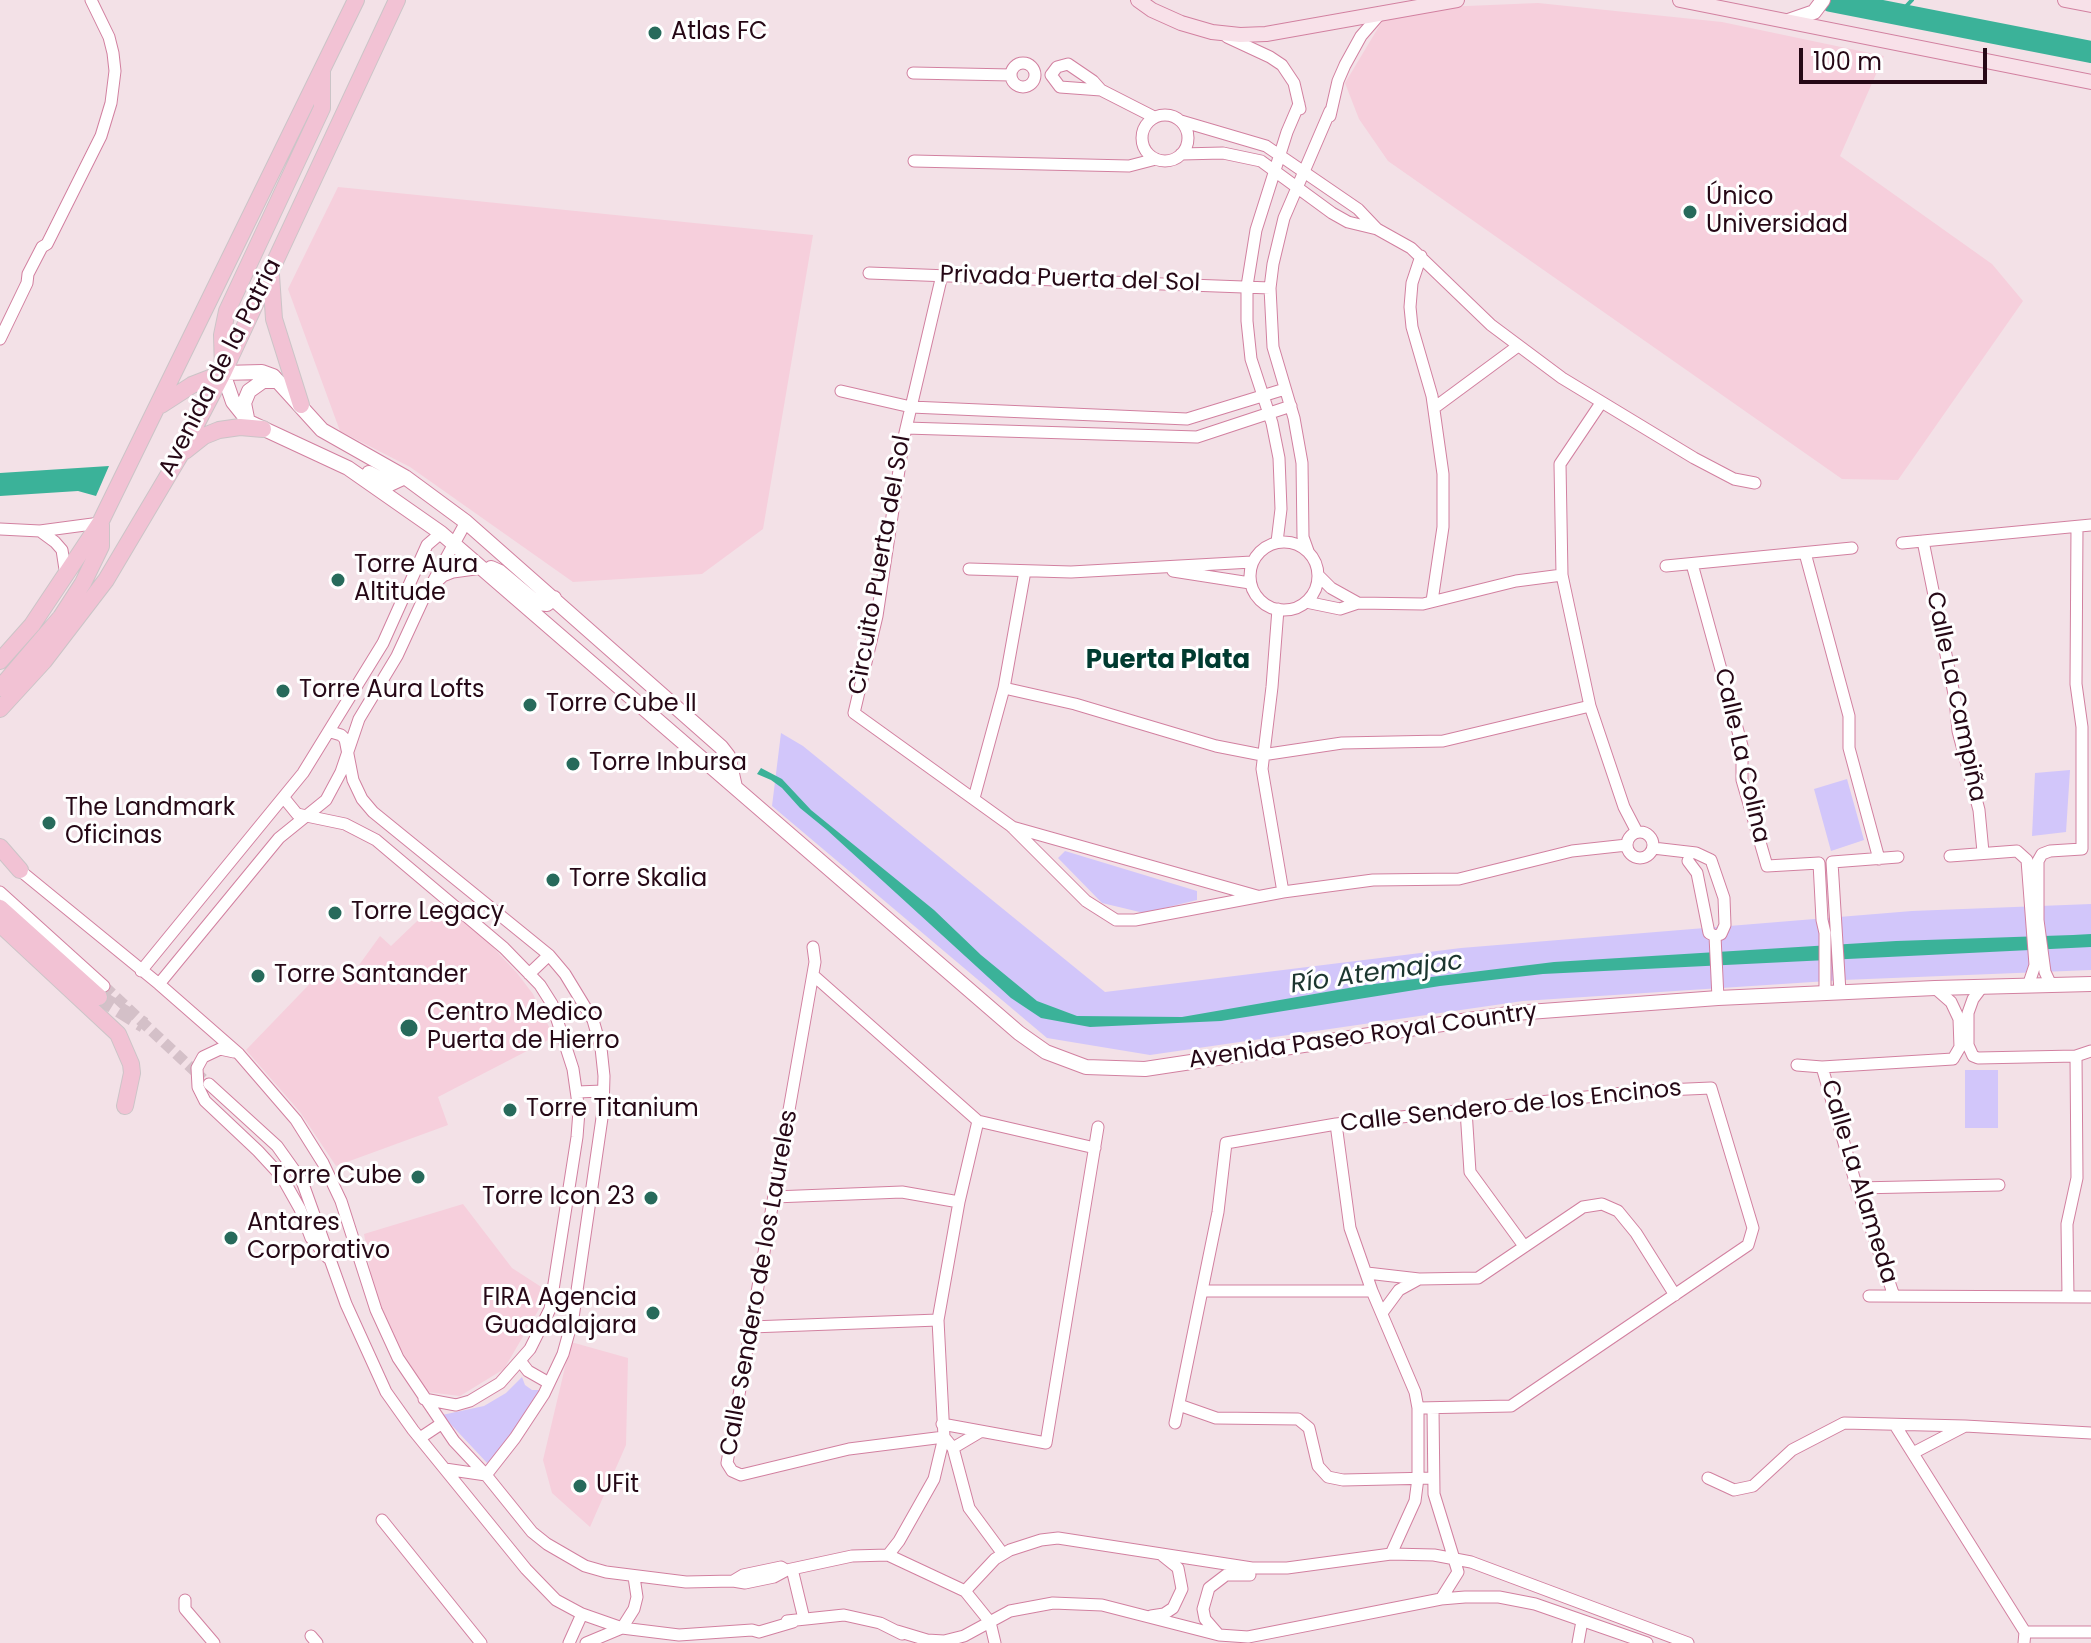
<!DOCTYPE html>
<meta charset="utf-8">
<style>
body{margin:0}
#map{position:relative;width:2091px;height:1643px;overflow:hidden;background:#f3e1e7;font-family:Poppins,sans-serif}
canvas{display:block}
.scale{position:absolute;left:1799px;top:48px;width:188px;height:36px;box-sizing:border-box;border:4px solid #260816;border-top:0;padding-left:10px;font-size:24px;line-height:28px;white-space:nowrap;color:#260816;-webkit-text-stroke:6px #fff;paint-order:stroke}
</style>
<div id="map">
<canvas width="2091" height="1643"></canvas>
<div class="scale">100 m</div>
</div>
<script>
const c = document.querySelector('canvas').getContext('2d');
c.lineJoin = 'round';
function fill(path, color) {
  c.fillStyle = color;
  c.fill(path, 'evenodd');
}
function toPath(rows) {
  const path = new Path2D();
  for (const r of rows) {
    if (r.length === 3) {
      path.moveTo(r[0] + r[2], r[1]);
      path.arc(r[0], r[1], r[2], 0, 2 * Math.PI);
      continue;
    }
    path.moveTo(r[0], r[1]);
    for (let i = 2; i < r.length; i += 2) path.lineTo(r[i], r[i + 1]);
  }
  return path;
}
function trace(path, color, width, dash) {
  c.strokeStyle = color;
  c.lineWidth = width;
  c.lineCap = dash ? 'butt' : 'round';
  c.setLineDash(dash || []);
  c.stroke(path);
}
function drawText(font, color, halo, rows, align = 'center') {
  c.font = font + ' Poppins,sans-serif';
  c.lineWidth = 6;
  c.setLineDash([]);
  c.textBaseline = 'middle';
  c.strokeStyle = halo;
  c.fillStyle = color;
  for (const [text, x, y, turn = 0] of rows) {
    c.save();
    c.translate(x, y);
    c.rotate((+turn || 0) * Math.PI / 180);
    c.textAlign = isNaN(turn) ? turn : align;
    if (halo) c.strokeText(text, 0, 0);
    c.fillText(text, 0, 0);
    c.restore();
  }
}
const built = toPath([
 [1538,3,1722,22,1884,56,1840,156,1992,264,2023,301,1898,480,1842,479,1388,161,1359,119,1345,83,1384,18,1443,7],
 [338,187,813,235,763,529,702,574,573,582,410,467,340,431,288,289],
 [437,902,486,940,517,973,533,994,554,1037,438,1097,448,1125,336,1166,300,1112,246,1050,326,967,346,983,380,936,391,946],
 [463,1204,512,1268,549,1292,504,1369,460,1396,427,1392,377,1310,364,1234],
 [571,1342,628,1358,626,1445,590,1527,552,1493,543,1460]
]);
const green = toPath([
 [781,733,803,746,1105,992,1461,948,1912,911,2091,904,2091,970,1843,980,1523,1001,1150,1055,1047,1038,772,806],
 [2070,770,2066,832,2032,836,2035,773],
 [1847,779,1864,840,1831,851,1814,789],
 [1065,851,1197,891,1197,900,1144,913,1102,903,1058,858],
 [1965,1070,1998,1070,1998,1128,1965,1128],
 [522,1377,525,1385,532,1390,541,1390,515,1433,489,1465,442,1415,484,1406,506,1393]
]);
const water = toPath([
 [109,466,96,496,78,491,0,496,0,473],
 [761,768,782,779,811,810,934,910,981,955,1037,1001,1077,1016,1182,1017,1366,985,1554,962,1896,941,2073,935,2091,934,2091,947,1543,974,1440,986,1221,1021,1090,1027,1041,1018,1011,998,827,830,800,808,782,788,771,780,757,774]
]);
const stream = toPath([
 [1898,15,1912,0]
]);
const river = toPath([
 [1831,1,2091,52]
]);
const minorTunnel = toPath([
 [104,986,203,1079]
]);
const primaryTunnel = toPath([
 [99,997,144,1025]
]);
const minor = toPath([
 [1227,37,1270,57,1282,65,1294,83,1300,109],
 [1023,75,12],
 [913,73,1011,75],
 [1051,75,1057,67,1068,64,1093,81,1101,90,1154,117],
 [1051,75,1060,87,1101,90],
 [1165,138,23],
 [1330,116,1338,81,1345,65,1361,36,1380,14],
 [1181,121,1266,146,1358,209,1377,229],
 [1181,154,1223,153,1261,161,1332,213,1348,222,1377,229,1411,248,1491,325,1562,378,1694,458,1734,479,1755,483],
 [914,161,1129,166,1156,159],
 [1421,256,1412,283,1410,307,1412,327,1432,396,1443,474,1443,527,1432,601],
 [869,273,1270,288],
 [942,275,904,437,877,616,854,713,1011,826,1086,901,1116,920,1135,920,1283,892,1373,880,1459,879,1572,851,1627,845],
 [0,339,27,283,28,274,42,247,47,244,101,136,111,103,115,71,113,53,109,37,91,0],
 [841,391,911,407,1187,419,1285,389],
 [1601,403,1560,464,1562,575,1590,706,1624,807,1637,832],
 [1434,408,1518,346],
 [906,428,1197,437,1291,406],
 [0,529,40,531,100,523],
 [40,531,55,542,62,550,66,576],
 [1923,541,1955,699,1958,731,1979,810,1983,852],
 [1284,576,34],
 [1277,542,1281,509,1279,458,1272,423,1251,359,1247,321,1247,286,1256,230,1287,132,1299,104],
 [1902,543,2091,525],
 [1308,551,1303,537,1302,463,1294,418,1273,347,1270,288,1273,264,1284,218,1330,111],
 [1805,553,1849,716,1849,748,1879,859],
 [1692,564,1742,746,1742,780,1767,866,1819,863,1822,920,1825,933,1825,993],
 [1666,566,1852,548],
 [969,569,1071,572,1252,562],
 [1173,571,1250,583],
 [1318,575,1331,588,1358,603],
 [434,580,466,522],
 [1306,602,1340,609,1358,603,1423,604,1516,581,1562,575],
 [1278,609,1272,687,1262,769,1283,892],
 [1004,688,1075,704,1216,746,1262,755,1342,743,1443,741,1590,706],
 [331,732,341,735,345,739,353,780,362,799,373,812,549,955,565,974,593,1020,601,1048,604,1076,603,1111,573,1318,563,1354,544,1394,515,1438,486,1475,445,1469],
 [284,798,297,814,345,824,376,840,504,948,540,985,552,1004,573,1069,579,1111,577,1137,550,1309,530,1349,500,1383,470,1401,456,1405,424,1399],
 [974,798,1004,688,1025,571],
 [1012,827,1257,896],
 [1640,845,13],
 [1653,848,1696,853,1711,860,1724,898,1725,925,1721,934,1715,936],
 [1950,856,2017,851,2027,860,2035,965,2028,986],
 [1688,861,1697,873,1709,933,1715,936,1718,998],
 [17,868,159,984,239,1054,296,1120,323,1163,341,1201,376,1310,398,1358,454,1441,486,1475,532,1532,547,1544,585,1566,606,1572,686,1582,733,1581,745,1583,774,1577,787,1570,852,1556,888,1555,965,1591,990,1622,995,1643],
 [0,892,104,986],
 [813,947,815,962,727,1463,732,1471,741,1475,849,1449,944,1437],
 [141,971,303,773,383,643,427,545,441,533],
 [529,974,549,955],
 [813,975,978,1121,1095,1148],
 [159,984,279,838,326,800,341,772,359,719,397,656,427,591,443,576,453,572,482,568],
 [2051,985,2045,972,2038,920,2038,861,2042,854,2050,851,2082,849,2082,727,2076,684,2077,527],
 [1982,987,1973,999,1968,1013,1968,1045,1973,1056,1978,1058,2076,1056,2091,1051],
 [1840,992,1832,862,1898,857],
 [234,1052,220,1049,203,1057,197,1068,198,1087,205,1101,258,1151,282,1177,300,1209,311,1238,328,1258],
 [1797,1065,1822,1067,1953,1059,1960,1047,1959,1019,1951,1002,1935,988],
 [1822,1067,1857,1188,1894,1296],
 [209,1084,277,1146,302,1181,346,1304,386,1392,413,1430,526,1569,556,1600,582,1614,622,1628,679,1635,752,1630,759,1632,793,1622],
 [577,1092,603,1091],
 [1466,1110,1470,1172,1524,1246],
 [1336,1124,1350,1228,1372,1291,1415,1392,1418,1408,1418,1478,1415,1501,1391,1554],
 [1857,1188,1999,1185],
 [774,1197,902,1192,959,1202],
 [1367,1273,1419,1279,1478,1278,1583,1207,1602,1204,1618,1211,1636,1233,1675,1295],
 [1202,1291,1372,1291],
 [1869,1296,2090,1297],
 [2068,1297,2067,1224,2077,1178,2076,1056],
 [1382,1313,1399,1290,1419,1279],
 [751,1327,938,1320],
 [521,1362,528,1371,549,1383],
 [1179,1405,1216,1418,1298,1419,1309,1428,1318,1466,1328,1477,1343,1480,1433,1478],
 [1433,1408,1434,1494,1458,1572,1441,1599],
 [1175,1423,1218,1212,1226,1143,1336,1124,1642,1091,1711,1088,1753,1228,1748,1245,1511,1406,1418,1408],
 [942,1424,1046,1443,1098,1127],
 [1895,1425,2025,1632,2024,1643],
 [944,1437,953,1448,969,1508,1003,1554],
 [420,1438,441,1424],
 [953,1448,980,1432],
 [1913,1453,1965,1426,2091,1433],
 [1708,1478,1734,1490,1753,1486,1792,1450,1844,1423,1965,1426],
 [382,1520,481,1643],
 [888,1555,899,1541,934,1479,944,1437,938,1320,959,1202,978,1121],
 [792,1569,804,1619],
 [733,1581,743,1575,781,1567,786,1570],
 [965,1591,995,1559,1010,1550,1041,1540,1058,1538,1252,1568,1287,1568,1391,1554,1434,1555,1471,1562,1688,1643],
 [185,1600,185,1609,214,1643],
 [1151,1616,1164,1614,1173,1608,1182,1589,1178,1568,1163,1556],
 [787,1621,844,1615,880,1623,902,1634],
 [897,1631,927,1640,944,1641,964,1636,1010,1611,1053,1603,1102,1605,1219,1635,1248,1637,1441,1599,1465,1597,1499,1597,1535,1604,1647,1643],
 [2025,1632,2091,1632],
 [1218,1634,1205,1619,1203,1609,1209,1588,1226,1575,1250,1575],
 [311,1636,317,1643],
 [569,1643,582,1614],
 [586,1643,622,1628,634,1609,637,1597,634,1577],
 [1578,1643,1582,1621]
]);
const tertiary = toPath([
 [1788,21,1814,12,1823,0],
 [247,418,244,403,249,391,263,381,276,381],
 [369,473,390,484,405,477],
 [491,568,500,572,537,603,547,604,554,598],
 [735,787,728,756,721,747,466,522,405,477,322,430,273,376,262,372,223,373,233,402,249,422,348,468,441,533,1019,1033,1046,1052,1086,1067,1145,1069,1515,1013,1718,998,1935,988,2091,984]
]);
const secondary = toPath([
 [1138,0,1152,10,1181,23,1212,32,1240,35,1266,34,1457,0],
 [1680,0,2091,82],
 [2065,0,2091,5]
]);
const primary = toPath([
 [271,275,274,319,301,405],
 [223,371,222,335,227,311,322,108,322,72],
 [161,405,192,385,223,373],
 [185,451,204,436,219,430,240,427,263,429],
 [0,661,32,625,100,523,356,0],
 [0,688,61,617,83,583,101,546,101,525],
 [0,709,44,661,106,580,179,457,223,373,397,0],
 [0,847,20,870],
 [0,908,99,997],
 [0,924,118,1034,131,1064,132,1073,125,1106]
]);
const markers = [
 [655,33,8,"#276a5b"],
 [1690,212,8,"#276a5b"],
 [338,580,8,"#276a5b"],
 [283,691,8,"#276a5b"],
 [530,705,8,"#276a5b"],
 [573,764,8,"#276a5b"],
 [49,823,8,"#276a5b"],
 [553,880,8,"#276a5b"],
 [335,913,8,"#276a5b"],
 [258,976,8,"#276a5b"],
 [409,1028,10,"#276a5b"],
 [510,1110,8,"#276a5b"],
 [418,1177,8,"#276a5b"],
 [651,1198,8,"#276a5b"],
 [231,1238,8,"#276a5b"],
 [653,1313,8,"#276a5b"],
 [580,1486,8,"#276a5b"]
];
const poiNames = [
 ["Atlas FC",671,33],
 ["Único",1706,198],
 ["Universidad",1706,226],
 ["Torre Aura",354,566],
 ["Altitude",354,594],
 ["Torre Aura Lofts",299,691],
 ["Torre Cube II",546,705],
 ["Torre Inbursa",589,764],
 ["The Landmark",65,809],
 ["Oficinas",65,837],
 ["Torre Skalia",569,880],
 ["Torre Legacy",351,913],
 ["Torre Santander",274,976],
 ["Centro Medico",427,1014],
 ["Puerta de Hierro",427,1042],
 ["Torre Titanium",526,1110],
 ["Torre Cube",402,1177,"right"],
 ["Torre Icon 23",635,1198,"right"],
 ["Antares",247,1224],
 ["Corporativo",247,1252],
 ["FIRA Agencia",637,1299,"right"],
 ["Guadalajara",637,1327,"right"],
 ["UFit",596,1486]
];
const streetNames = [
 ["Privada Puerta del Sol",1070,280,2],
 ["Avenida de la Patria",221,368,-63],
 ["Circuito Puerta del Sol",881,565,-80],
 ["Calle La Campiña",1955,697,78],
 ["Calle La Colina",1741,756,77],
 ["Avenida Paseo Royal Country",1363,1037,-8],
 ["Calle Sendero de los Encinos",1511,1107,-6],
 ["Calle La Alameda",1858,1182,73],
 ["Calle Sendero de los Laureles",760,1283,-80]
];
const neighbourhoodNames = [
 ["Puerta Plata",1168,661]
];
const waterNames = [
 ["Río Atemajac",1377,974,-8]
];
fill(built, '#f6cfdc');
fill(green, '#d2c6fa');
fill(water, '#3bb299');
trace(stream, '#3bb299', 4);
trace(river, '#3bb299', 22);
trace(minorTunnel, '#d4c0c8', 11, [11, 5.5]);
trace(primaryTunnel, '#d4c0c8', 16, [16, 8]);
trace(minor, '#d280a0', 13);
trace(tertiary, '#d280a0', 16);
trace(secondary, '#d280a0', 16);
trace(primary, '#cbc4c7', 18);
trace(minor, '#fff', 11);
trace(tertiary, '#fff', 14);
trace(secondary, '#f8e1e9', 14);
trace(primary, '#f2c2d4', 16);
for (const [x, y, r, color] of markers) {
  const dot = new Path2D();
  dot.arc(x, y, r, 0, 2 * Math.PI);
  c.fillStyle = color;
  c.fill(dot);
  trace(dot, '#fff', 3);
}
drawText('24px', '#260816', '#fff', poiNames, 'left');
drawText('24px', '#260816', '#fff', streetNames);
drawText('bold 26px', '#003b30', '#fff', neighbourhoodNames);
drawText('italic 26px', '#1c362f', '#fff', waterNames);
</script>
